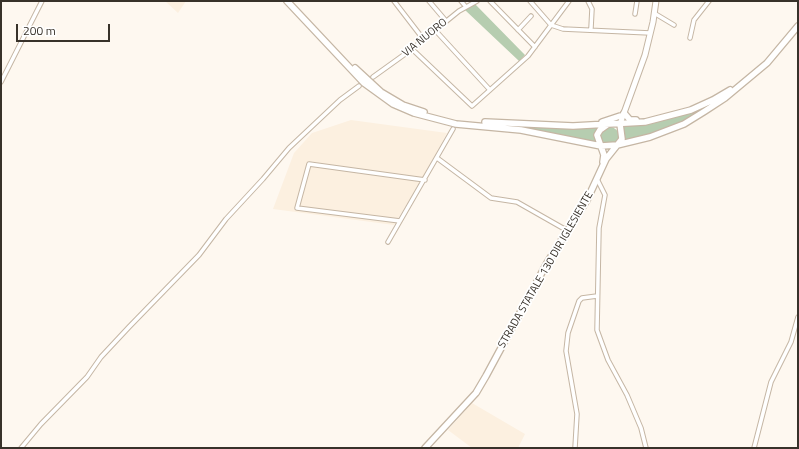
<!DOCTYPE html>
<style>
body{margin:0}
#map{position:relative;width:799px;height:449px;overflow:hidden;background:#fef8f0;font-family:"Titillium Web",sans-serif}
canvas{display:block}
.frame{position:absolute;inset:0;border:2px solid #38322a;pointer-events:none}
.scale{position:absolute;left:16px;top:24px;width:94px;height:18px;box-sizing:border-box;border:2px solid #38322a;border-top:0;padding-left:5px;font-size:12px;line-height:14px;white-space:nowrap;color:#38322a;-webkit-text-stroke:3px #fff;paint-order:stroke}
</style>
<div id="map">
<canvas width="799" height="449"></canvas>
<div class="frame"></div>
<div class="scale">200 m</div>
</div>
<script>
const c = document.querySelector('canvas').getContext('2d');
c.lineJoin = 'round';
function fill(path, color) {
  c.fillStyle = color;
  c.fill(path, 'evenodd');
}
function toPath(rows) {
  const path = new Path2D();
  for (const r of rows) {
    if (r.length === 3) {
      path.moveTo(r[0] + r[2], r[1]);
      path.arc(r[0], r[1], r[2], 0, 2 * Math.PI);
      continue;
    }
    path.moveTo(r[0], r[1]);
    for (let i = 2; i < r.length; i += 2) path.lineTo(r[i], r[i + 1]);
  }
  return path;
}
function trace(path, color, width, dash) {
  c.strokeStyle = color;
  c.lineWidth = width;
  c.lineCap = dash ? 'butt' : 'round';
  c.setLineDash(dash || []);
  c.stroke(path);
}
function drawText(font, color, halo, rows, align = 'center') {
  c.font = font + ' "Titillium Web",sans-serif';
  c.lineWidth = 3.5;
  c.setLineDash([]);
  c.textBaseline = 'middle';
  c.strokeStyle = halo;
  c.fillStyle = color;
  for (const [text, x, y, turn = 0] of rows) {
    c.save();
    c.translate(x, y);
    c.rotate((+turn || 0) * Math.PI / 180);
    c.textAlign = isNaN(turn) ? turn : align;
    if (halo) c.strokeText(text, 0, 0);
    c.fillText(text, 0, 0);
    c.restore();
  }
}
const built = toPath([
 [165,1,186,1,178,13],
 [351,120,447,133,424,176,394,225,273,209,294,153,312,133],
 [472,403,525,434,518,448,472,448,448,430]
]);
const green = toPath([
 [475,4,525,55,519,61,465,10],
 [717,101,675,127,622,143,625,134,622,126,647,123],
 [523,127,562,128,600,127,598,144],
 [610,136,9]
]);
const street = toPath([
 [394,1,424,40],
 [429,1,446,21],
 [461,1,466,7],
 [490,1,535,47],
 [530,1,551,25,563,29,650,33],
 [588,1,592,9,591,28,590,30],
 [654,13,674,25],
 [635,14,637,1],
 [435,30,490,90],
 [518,30,531,16],
 [690,38,694,20,709,1],
 [412,49,472,106,528,56,569,1],
 [373,77,412,49,459,11,477,1],
 [1,82,42,1],
 [437,158,491,198,517,202,568,231],
 [597,179,605,195,599,228,597,330,608,360,627,395,641,428,646,448],
 [400,221,297,208,309,164,425,180],
 [388,242,453,129],
 [21,448,41,424,87,377,101,357,129,327,199,255,226,219,263,179,289,148,340,100,359,86],
 [575,448,577,414,566,351,568,333,579,301,582,298,597,296],
 [754,448,771,382,791,342,798,317]
]);
const secondary = toPath([
 [620,124,645,55,653,22,656,1]
]);
const primary = toPath([
 [287,1,364,83,393,104,414,113,456,124,521,130,601,146,617,145,650,137,684,124,705,111,725,98,767,63,798,26],
 [355,68,381,92,403,105,424,112],
 [624,113,630,120,636,120],
 [485,122,573,126,645,122,691,110,713,100,730,90],
 [602,122,620,116],
 [603,162,604,155,597,135,600,130,607,125],
 [425,448,476,393,486,376,547,263,587,200,606,159,622,139,620,124]
]);
const streetNames = [
 ["VIA NUORO",425,38,-39],
 ["STRADA STATALE 130 DIR IGLESIENTE",546,270,-60]
];
fill(built, '#fcf0e0');
fill(green, '#b6cdb0');
trace(street, '#c5b6a4', 5.5);
trace(secondary, '#c5b6a4', 7);
trace(primary, '#c5b6a4', 8);
trace(street, '#fff', 3.5);
trace(secondary, '#fff', 5);
trace(primary, '#fff', 5.5);
drawText('11px', '#38322a', '#fff', streetNames);
</script>
